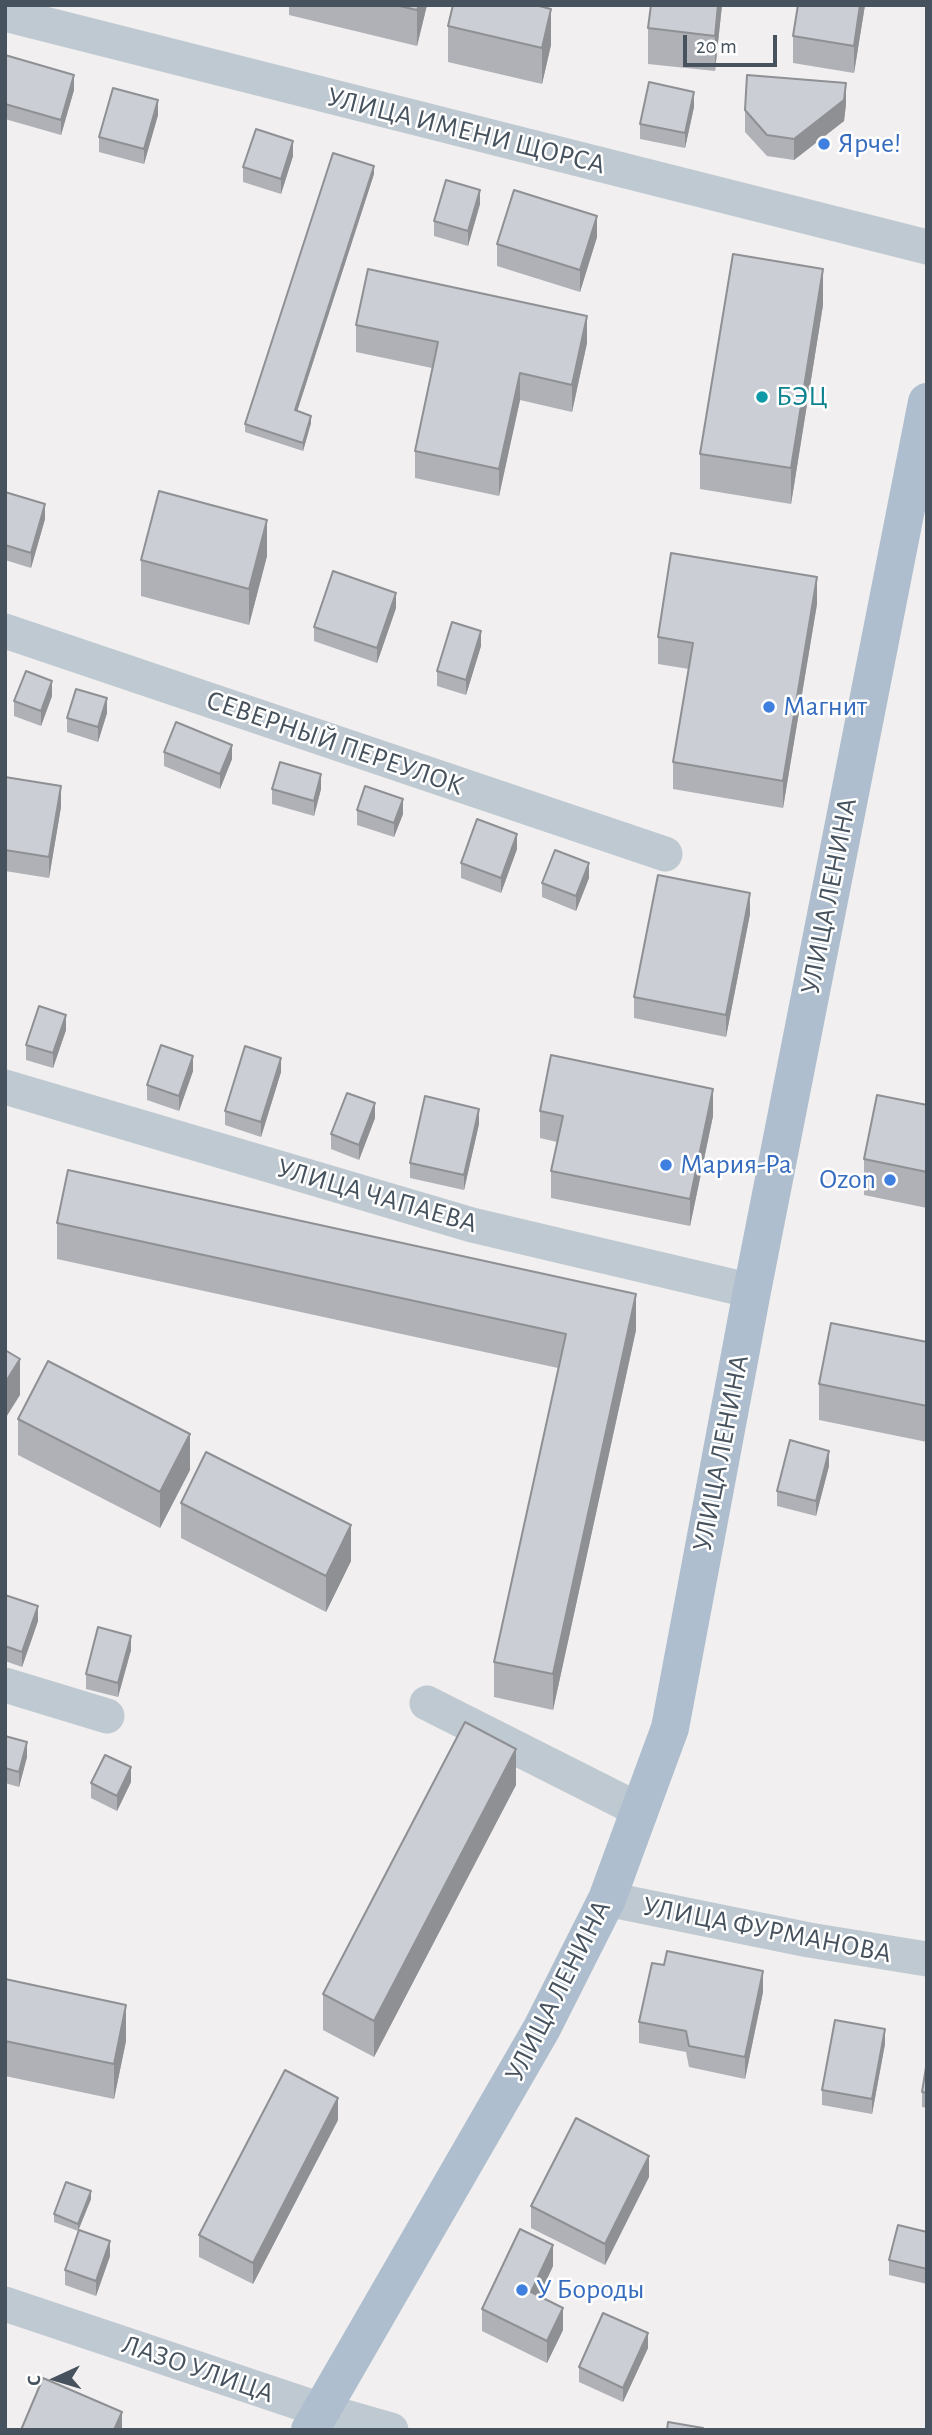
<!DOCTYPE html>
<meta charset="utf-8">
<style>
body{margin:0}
#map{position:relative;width:932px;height:2435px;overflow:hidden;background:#f1efef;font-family:"Alegreya Sans",sans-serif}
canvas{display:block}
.frame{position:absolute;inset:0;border:7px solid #46525d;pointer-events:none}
.north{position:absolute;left:21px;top:2344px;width:70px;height:70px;-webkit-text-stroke:5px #fff;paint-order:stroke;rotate:266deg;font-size:19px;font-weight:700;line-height:28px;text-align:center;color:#46525d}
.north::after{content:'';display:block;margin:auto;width:24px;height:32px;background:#46525d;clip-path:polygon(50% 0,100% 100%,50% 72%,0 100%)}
.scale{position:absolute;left:683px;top:35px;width:94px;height:32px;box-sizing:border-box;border:4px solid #46525d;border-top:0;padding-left:9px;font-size:21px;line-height:24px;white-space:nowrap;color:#46525d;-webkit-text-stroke:5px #fff;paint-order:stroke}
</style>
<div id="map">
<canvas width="932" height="2435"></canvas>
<div class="frame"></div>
<div class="north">С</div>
<div class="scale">20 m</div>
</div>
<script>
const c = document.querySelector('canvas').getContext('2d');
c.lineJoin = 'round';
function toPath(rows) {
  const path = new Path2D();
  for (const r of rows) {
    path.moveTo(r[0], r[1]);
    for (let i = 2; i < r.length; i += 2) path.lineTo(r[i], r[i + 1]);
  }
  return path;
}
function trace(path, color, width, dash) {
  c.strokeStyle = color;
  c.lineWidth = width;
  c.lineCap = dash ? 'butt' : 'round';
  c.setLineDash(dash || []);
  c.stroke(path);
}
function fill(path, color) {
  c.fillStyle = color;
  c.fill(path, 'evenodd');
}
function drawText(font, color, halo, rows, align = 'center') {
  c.font = font + ' "Alegreya Sans",sans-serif';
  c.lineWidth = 5;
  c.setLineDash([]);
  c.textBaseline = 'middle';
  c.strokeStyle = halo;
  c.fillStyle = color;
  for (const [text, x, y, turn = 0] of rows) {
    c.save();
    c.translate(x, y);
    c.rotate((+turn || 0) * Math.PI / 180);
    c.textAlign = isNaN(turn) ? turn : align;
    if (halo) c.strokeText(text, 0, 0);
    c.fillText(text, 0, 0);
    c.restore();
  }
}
const minor = toPath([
 [5,14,927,247],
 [5,631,665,854],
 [5,1087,472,1225,752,1291],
 [5,1685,107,1716],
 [427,1703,639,1810],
 [607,1899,809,1940,927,1959],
 [5,2304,321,2410,391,2430]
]);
const major = toPath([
 [310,2430,542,2028,607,1899,670,1728,752,1291,927,402]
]);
const wall = toPath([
 [289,5,427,5,417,46,289,15],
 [722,5,715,71,648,64,648,28],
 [798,5,865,5,854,73,793,63,793,36],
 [448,26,551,45,542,84,448,62],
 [5,55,74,90,61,135,5,119],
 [846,104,844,121,794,160,767,156,745,132,745,110],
 [694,107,685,148,640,139,640,124],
 [158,115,144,164,99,152,99,137],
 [293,156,281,194,243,182,243,167],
 [374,174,297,411,311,423,303,451,245,432,245,424],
 [480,204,468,246,434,236,434,221],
 [597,237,580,292,497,266,497,244],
 [823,305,791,504,700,489,700,454],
 [356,325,587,343,572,412,520,400,499,496,415,478,415,451,432,368,356,352],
 [5,492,45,519,31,568,5,560],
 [267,556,249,625,141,596,141,560],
 [817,604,783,808,673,789,673,762,689,669,658,664,658,637],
 [396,608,377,663,314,641,314,627],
 [481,646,466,695,437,686,437,671],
 [52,696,41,726,14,716,14,701],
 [107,713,98,742,67,732,67,718],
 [164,752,232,759,220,789,164,766],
 [5,777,61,807,49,878,5,871],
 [272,789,321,789,314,816,272,804],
 [357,810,403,814,394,837,357,825],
 [517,849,501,893,461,878,461,863],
 [589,878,576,911,542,897,542,883],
 [750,914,726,1037,634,1018,634,997],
 [66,1030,53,1068,26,1060,26,1045],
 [193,1071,179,1111,147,1100,147,1085],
 [281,1072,261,1137,225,1125,225,1111],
 [927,1105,927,1208,864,1195,864,1159],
 [540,1111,713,1116,690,1226,551,1198,551,1171,557,1142,540,1138],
 [375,1118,359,1160,331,1149,331,1134],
 [479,1124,464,1190,410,1178,410,1163],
 [57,1223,636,1330,553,1710,494,1697,494,1662,558,1368,57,1259],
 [927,1342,927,1442,819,1420,819,1384],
 [18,1419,190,1470,160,1528,18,1455],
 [829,1466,816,1516,777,1506,777,1491],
 [181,1503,351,1561,326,1612,181,1538],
 [5,1595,38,1621,22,1667,5,1661],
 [131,1650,118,1697,86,1689,86,1674],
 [5,1736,27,1757,19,1787,5,1783],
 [131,1782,117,1811,91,1798,91,1783],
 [516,1785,374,2057,323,2030,323,1994],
 [5,1979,126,2041,114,2099,5,2076],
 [763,1992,745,2079,689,2067,686,2052,639,2043,639,2022],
 [885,2044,872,2114,822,2105,822,2090],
 [927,2061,927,2108,922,2107,922,2092],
 [338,2120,253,2284,199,2257,199,2235],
 [649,2177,605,2265,531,2228,531,2206],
 [91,2199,78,2231,54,2222,54,2214],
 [927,2232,927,2284,889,2275,889,2260],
 [110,2256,96,2296,65,2285,65,2270],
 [553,2266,539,2296,563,2330,547,2363,482,2331,482,2309],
 [648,2348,623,2402,579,2382,579,2367]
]);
const shadedWall = toPath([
 [419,5,427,5,417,46,417,10],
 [718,5,722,5,715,71,715,36],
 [860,5,865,5,854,73,854,46],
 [551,9,551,45,542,84,542,48],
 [74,75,74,90,61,135,61,120],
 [846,83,846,104,844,121,794,160,794,139],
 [694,92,694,107,685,148,685,133],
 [158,100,158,115,144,164,144,149],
 [293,141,293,156,281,194,281,179],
 [374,166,374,174,295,418,295,410],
 [480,190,480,204,468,246,468,231],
 [597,216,597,237,580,292,580,270],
 [823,269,823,305,791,504,791,468],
 [587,316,587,343,572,412,572,385],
 [520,373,520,400,499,496,499,469],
 [311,416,311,423,303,451,303,443],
 [45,504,45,519,31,568,31,553],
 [267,520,267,556,249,625,249,589],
 [817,577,817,604,783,808,783,781],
 [396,593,396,608,377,663,377,648],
 [481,631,481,646,466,695,466,680],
 [52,681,52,696,41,726,41,711],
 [107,698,107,713,98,742,98,727],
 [232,745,232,759,220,789,220,774],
 [321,774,321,789,314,816,314,801],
 [61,786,61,807,49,878,49,857],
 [403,799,403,814,394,837,394,823],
 [517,834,517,849,501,893,501,878],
 [589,863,589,878,576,911,576,896],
 [750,893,750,914,726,1037,726,1015],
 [66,1015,66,1030,53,1068,53,1053],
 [193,1056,193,1071,179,1111,179,1096],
 [281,1058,281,1072,261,1137,261,1122],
 [713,1089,713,1116,690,1226,690,1199],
 [375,1103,375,1118,359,1160,359,1145],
 [479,1109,479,1124,464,1190,464,1175],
 [636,1294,636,1330,553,1710,553,1674],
 [20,1359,20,1395,5,1419,5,1383],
 [190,1434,190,1470,160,1528,160,1492],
 [829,1451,829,1466,816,1516,816,1501],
 [351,1525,351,1561,326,1612,326,1576],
 [38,1606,38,1621,22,1667,22,1652],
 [131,1636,131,1650,118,1697,118,1683],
 [27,1742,27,1757,19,1787,19,1772],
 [516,1749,516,1785,374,2057,374,2021],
 [131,1767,131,1782,117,1811,117,1796],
 [763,1971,763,1992,745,2079,745,2057],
 [126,2005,126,2041,114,2099,114,2064],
 [885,2029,885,2044,872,2114,872,2099],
 [338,2098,338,2120,253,2284,253,2263],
 [649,2156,649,2177,605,2265,605,2244],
 [91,2191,91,2199,78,2231,78,2224],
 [110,2241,110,2256,96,2296,96,2281],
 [553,2245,553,2266,531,2314,531,2292],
 [563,2308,563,2330,547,2363,547,2341],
 [648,2333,648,2348,623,2402,623,2388],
 [122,2412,122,2430,114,2430]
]);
const building = toPath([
 [395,5,419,5,417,10,395,5],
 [453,5,535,5,551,9,542,48,448,26,453,5],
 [651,5,718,5,715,36,648,28,651,5],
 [798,5,860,5,854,46,793,36,798,5],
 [5,55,74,75,61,120,5,104,5,55],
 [747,75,846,83,844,100,794,139,767,135,745,110,747,75],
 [649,82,694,92,685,133,640,124,649,82],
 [113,88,158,100,144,149,99,137,113,88],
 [256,129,293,141,281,179,243,167,256,129],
 [333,153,374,166,295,410,311,416,303,443,245,424,333,153],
 [446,180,480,190,468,231,434,221,446,180],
 [514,190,597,216,580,270,497,244,514,190],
 [733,254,823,269,791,468,700,454,733,254],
 [368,269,587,316,572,385,520,373,499,469,415,451,438,342,356,325,368,269],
 [159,491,267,520,249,589,141,560,159,491],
 [5,492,45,504,31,553,5,545,5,492],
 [671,553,817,577,783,781,673,762,693,643,658,637,671,553],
 [333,571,396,593,377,648,314,627,333,571],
 [452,622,481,631,466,680,437,671,452,622],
 [26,671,52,681,41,711,14,701,26,671],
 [76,689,107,698,98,727,67,718,76,689],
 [176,722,232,745,220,774,164,752,176,722],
 [280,762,321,774,314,801,272,789,280,762],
 [5,777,61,786,49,857,5,850,5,777],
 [365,786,403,799,394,823,357,810,365,786],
 [477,819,517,834,501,878,461,863,477,819],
 [555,850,589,863,576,896,542,883,555,850],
 [658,875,750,893,726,1015,634,997,658,875],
 [39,1006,66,1015,53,1053,26,1045,39,1006],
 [161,1045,193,1056,179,1096,147,1085,161,1045],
 [245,1046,281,1058,261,1122,225,1111,245,1046],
 [551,1055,713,1089,690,1199,551,1171,563,1116,540,1111,551,1055],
 [347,1093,375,1103,359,1145,331,1134,347,1093],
 [877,1095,927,1105,927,1172,864,1159,877,1095],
 [425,1096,479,1109,464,1175,410,1163,425,1096],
 [68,1170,636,1294,553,1674,494,1662,566,1334,57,1223,68,1170],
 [831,1323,927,1342,927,1406,819,1384,831,1323],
 [5,1350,20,1359,5,1383,5,1350],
 [48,1361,190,1434,160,1492,18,1419,48,1361],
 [790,1440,829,1451,816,1501,777,1491,790,1440],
 [206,1452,351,1525,326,1576,181,1503,206,1452],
 [5,1595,38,1606,22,1652,5,1646,5,1595],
 [98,1627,131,1636,118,1683,86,1674,98,1627],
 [465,1722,516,1749,374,2021,323,1994,465,1722],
 [5,1736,27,1742,19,1772,5,1768,5,1736],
 [105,1755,131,1767,117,1796,91,1783,105,1755],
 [667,1951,763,1971,745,2057,689,2046,686,2031,639,2022,652,1963,664,1965,667,1951],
 [5,1979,126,2005,114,2064,5,2041,5,1979],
 [835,2020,885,2029,872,2099,822,2090,835,2020],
 [927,2061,927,2093,922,2092,927,2061],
 [285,2070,338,2098,253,2263,199,2235,285,2070],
 [576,2118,649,2156,605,2244,531,2206,576,2118],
 [66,2182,91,2191,78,2224,54,2214,66,2182],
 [898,2225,927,2232,927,2269,889,2260,898,2225],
 [520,2229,553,2245,531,2292,563,2308,547,2341,482,2309,520,2229],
 [79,2230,110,2241,96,2281,65,2270,79,2230],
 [603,2313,648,2333,623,2388,579,2367,603,2313],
 [43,2378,122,2412,114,2430,21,2430,43,2378],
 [668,2422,703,2428,703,2430,667,2430,668,2422]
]);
const markers = [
 [824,144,7,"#3f7fe0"],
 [762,397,7,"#0f9aa8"],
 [769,707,7,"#3f7fe0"],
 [666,1165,7,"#3f7fe0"],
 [890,1180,7,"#3f7fe0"],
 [522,2290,7,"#3f7fe0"]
];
const streetNames = [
 ["УЛИЦА ИМЕНИ ЩОРСА",466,131,14],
 ["СЕВЕРНЫЙ ПЕРЕУЛОК",335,743,19],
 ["УЛИЦА ЛЕНИНА",829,896,-79],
 ["УЛИЦА ЧАПАЕВА",377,1196,16],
 ["УЛИЦА ЛЕНИНА",721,1453,-79],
 ["УЛИЦА ФУРМАНОВА",767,1930,11],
 ["УЛИЦА ЛЕНИНА",558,1991,-63],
 ["ЛАЗО УЛИЦА",198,2369,19]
];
const shopNames = [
 ["Ярче!",838,144],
 ["Магнит",783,707],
 ["Мария-Ра",680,1165],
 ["Ozon",876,1180,"right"],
 ["У Бороды",536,2290]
];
const cultureNames = [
 ["БЭЦ",776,397]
];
trace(minor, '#bfc9d1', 35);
trace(major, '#aebece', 38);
fill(wall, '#afb1b6');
fill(shadedWall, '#8e9094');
fill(building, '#cbced4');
trace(building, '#8e9094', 2);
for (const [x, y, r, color] of markers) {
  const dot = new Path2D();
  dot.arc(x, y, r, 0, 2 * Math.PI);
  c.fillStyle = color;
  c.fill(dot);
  trace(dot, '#fff', 2.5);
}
drawText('28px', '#46525d', '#fff', streetNames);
drawText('28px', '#366cbe', '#fff', shopNames, 'left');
drawText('28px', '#0d838f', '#fff', cultureNames, 'left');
</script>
